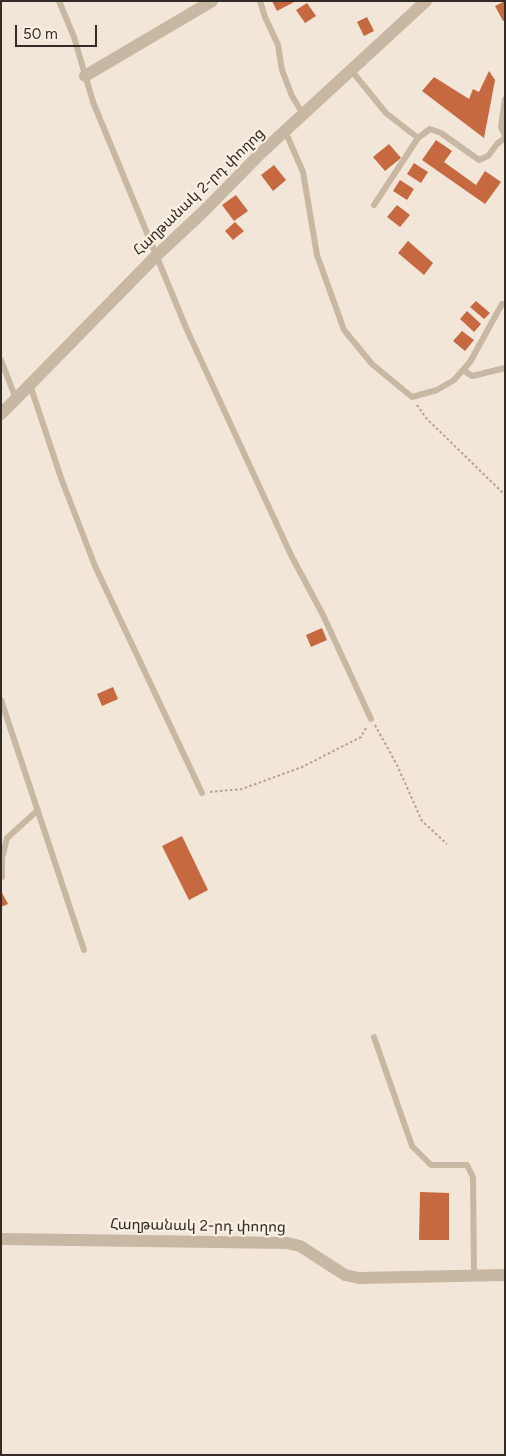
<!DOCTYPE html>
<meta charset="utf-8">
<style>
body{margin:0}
#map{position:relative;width:506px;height:1456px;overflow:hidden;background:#f1e6d7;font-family:Figtree,sans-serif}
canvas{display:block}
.frame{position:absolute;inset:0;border:2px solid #332b25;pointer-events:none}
.scale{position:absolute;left:15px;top:25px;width:82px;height:22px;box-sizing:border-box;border:2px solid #332b25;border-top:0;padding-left:6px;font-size:15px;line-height:18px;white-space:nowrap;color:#332b25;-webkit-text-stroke:4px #f9f0e3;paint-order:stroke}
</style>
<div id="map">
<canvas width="506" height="1456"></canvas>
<div class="frame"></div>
<div class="scale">50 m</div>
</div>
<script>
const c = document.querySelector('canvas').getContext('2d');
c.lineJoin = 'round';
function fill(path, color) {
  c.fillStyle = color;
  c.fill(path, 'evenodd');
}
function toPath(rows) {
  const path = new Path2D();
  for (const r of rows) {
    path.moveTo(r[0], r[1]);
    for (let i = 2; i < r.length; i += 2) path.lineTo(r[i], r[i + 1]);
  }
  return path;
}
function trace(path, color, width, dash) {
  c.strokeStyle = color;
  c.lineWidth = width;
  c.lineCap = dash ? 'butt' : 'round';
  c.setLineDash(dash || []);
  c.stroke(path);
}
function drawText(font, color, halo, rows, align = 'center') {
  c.font = font + ' Figtree,"Noto Sans Armenian",sans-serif';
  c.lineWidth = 4.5;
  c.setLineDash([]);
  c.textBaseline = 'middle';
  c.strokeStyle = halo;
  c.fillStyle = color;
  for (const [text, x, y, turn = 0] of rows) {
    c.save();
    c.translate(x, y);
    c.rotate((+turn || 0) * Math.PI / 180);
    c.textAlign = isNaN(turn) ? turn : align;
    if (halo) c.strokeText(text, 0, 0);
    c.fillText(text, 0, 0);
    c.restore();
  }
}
const building = toPath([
 [272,1,296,1,277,11],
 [505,1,505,20,503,21,495,6],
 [307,3,316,16,305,23,296,10],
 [367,17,374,31,364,36,357,22],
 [489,71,495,80,484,138,422,91,434,77,469,99,473,89,479,92],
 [436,140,452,151,444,162,476,185,485,171,501,182,485,204,422,160],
 [389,144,401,158,385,171,373,157],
 [414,163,428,172,421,183,407,174],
 [274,165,286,180,273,191,261,175],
 [400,180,414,189,407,200,393,191],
 [236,195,248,211,234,221,222,205],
 [397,205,410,215,400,227,387,217],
 [235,222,244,231,233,240,225,231],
 [408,241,433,263,424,275,398,253],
 [476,301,490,313,484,319,470,307],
 [467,311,481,324,474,332,460,319],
 [462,331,474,340,465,351,453,341],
 [322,628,327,640,311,647,306,635],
 [113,687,118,699,102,706,97,694],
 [182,836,208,890,189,900,162,846],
 [1,891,8,904,1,907],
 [420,1192,449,1193,449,1240,419,1240]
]);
const path = toPath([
 [417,405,426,418,505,495],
 [375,725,397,765,422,821,447,844],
 [210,792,242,789,302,767,361,737,367,726]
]);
const service = toPath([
 [59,1,74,37,93,102,187,330,291,555,323,615,371,719],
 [260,1,265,17,278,45,282,70,292,96,303,114],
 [351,70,386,113,418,138],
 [505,99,501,127,505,136],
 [285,131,303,172,317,255,344,330,372,364,412,397,437,390,454,380,470,362,502,304],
 [374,205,418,138,430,129,441,133,479,160,488,156,497,144,505,138],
 [1,360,16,399],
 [463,370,472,376,505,368],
 [30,385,61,478,95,566,202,793],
 [1,700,84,950],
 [2,877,2,858,7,838,38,810],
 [374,1037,412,1146,431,1165,467,1165,473,1177,474,1275]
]);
const minor = toPath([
 [85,76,212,1],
 [1,414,156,256,203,212,261,153,426,1],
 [1,1239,287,1243,300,1246,345,1275,359,1278,505,1275]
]);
const streetNames = [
 ["Հաղթանակ 2-րդ փողոց",199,192,-44],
 ["Հաղթանակ 2-րդ փողոց",198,1226,1]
];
fill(building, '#c66940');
trace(path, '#b4a18e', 2, [2.5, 2.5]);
trace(service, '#c8b7a3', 6);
trace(minor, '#c8b7a3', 12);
drawText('15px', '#332b25', '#f9f0e3', streetNames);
</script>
